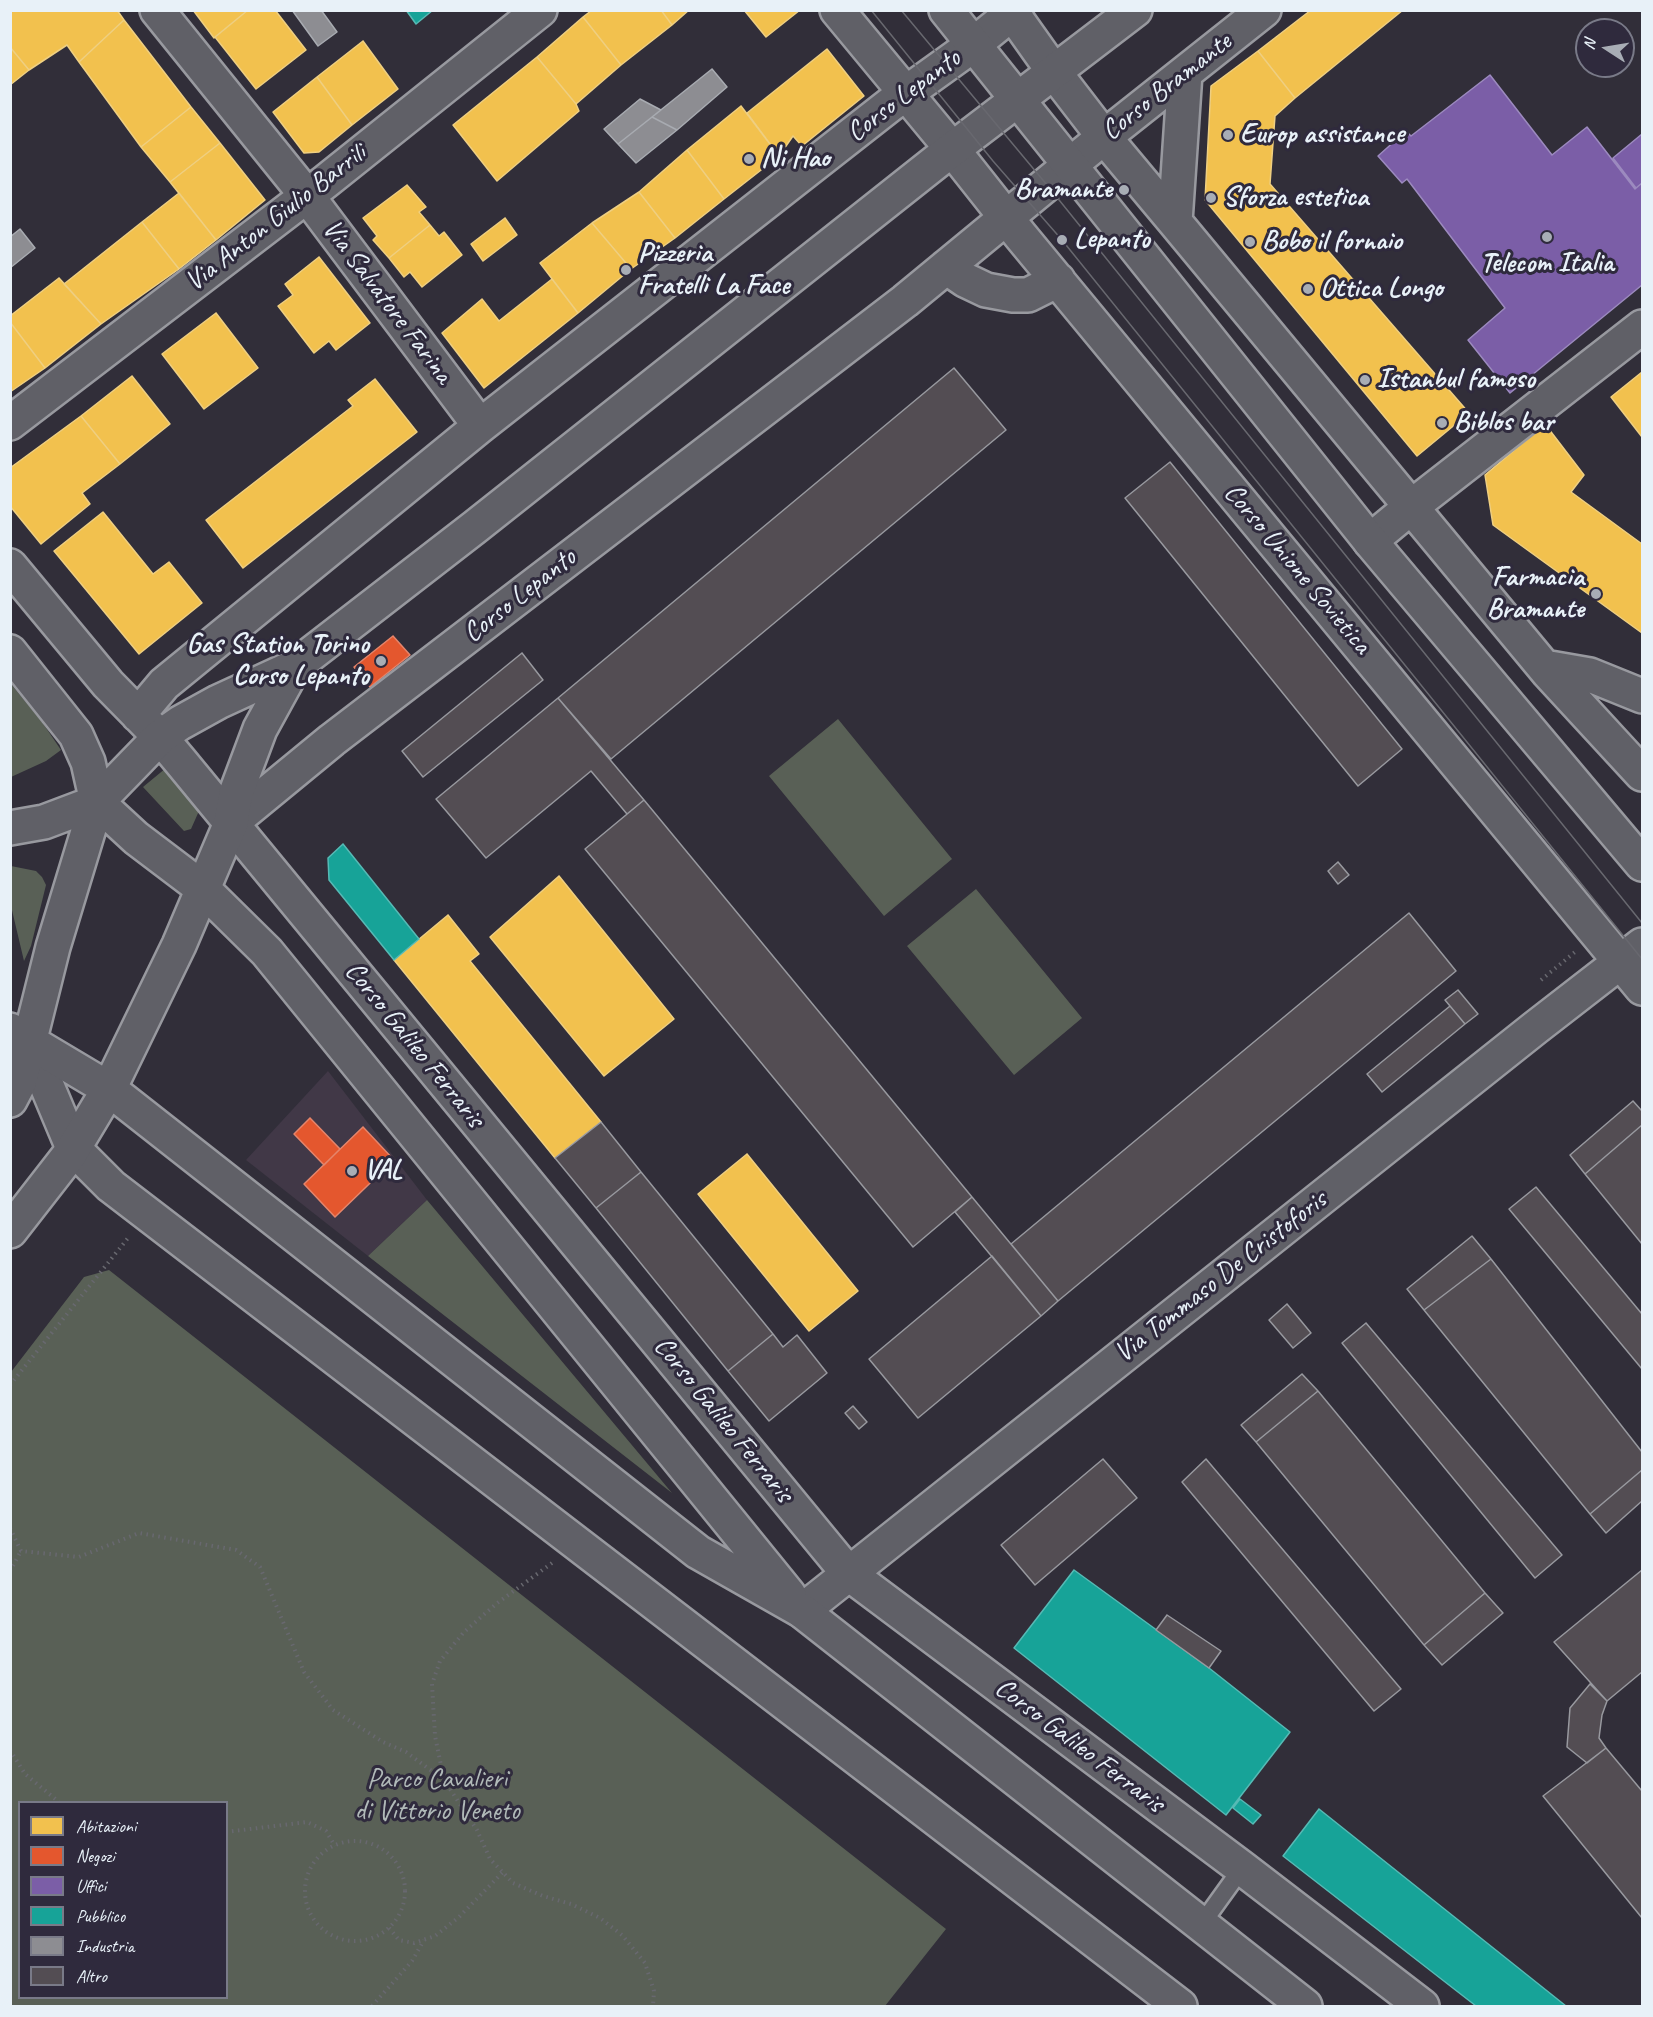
<!DOCTYPE html>
<style>
body{margin:0}
#map{position:relative;width:1653px;height:2017px;overflow:hidden;background:#312e39;font-family:Caveat,sans-serif}
canvas{display:block}
.frame{position:absolute;inset:0;border:12px solid #e8f1f8;pointer-events:none}
.legend{position:absolute;left:18px;top:1801px;width:210px;height:198px;box-sizing:border-box;background:#2f2a3d;border:2px solid #797a88;margin:0;padding:8px 10px;list-style:none;font-size:18px;color:#e8f1f8}
.legend li{display:flex;align-items:center;gap:12px;height:30px}
.legend b{width:30px;border:2px solid #797a88}
.north{position:absolute;left:1575px;top:18px;width:60px;height:60px;box-sizing:border-box;background:#2f2a3d;border:2px solid #797a88;border-radius:50%;rotate:282deg;font-size:16px;font-weight:700;line-height:24px;text-align:center;color:#e8f1f8}
.north::after{content:'';display:block;margin:auto;width:21px;height:27px;background:#a8adb5;clip-path:polygon(50% 0,100% 100%,50% 72%,0 100%)}
</style>
<div id="map">
<canvas width="1653" height="2017"></canvas>
<div class="frame"></div>
<ul class="legend">
<li><b style="height:16px;background:#f2c14e"></b>Abitazioni</li>
<li><b style="height:16px;background:#e4572e"></b>Negozi</li>
<li><b style="height:16px;background:#7b5ea7"></b>Uffici</li>
<li><b style="height:16px;background:#17a398"></b>Pubblico</li>
<li><b style="height:16px;background:#8d8d92"></b>Industria</li>
<li><b style="height:16px;background:#534d53"></b>Altro</li>
</ul>
<div class="north">N</div>
</div>
<script>
const c = document.querySelector('canvas').getContext('2d');
c.lineJoin = 'round';
function fill(path, color) {
  c.fillStyle = color;
  c.fill(path, 'evenodd');
}
function toPath(rows) {
  const path = new Path2D();
  for (const r of rows) {
    if (r.length === 3) {
      path.moveTo(r[0] + r[2], r[1]);
      path.arc(r[0], r[1], r[2], 0, 2 * Math.PI);
      continue;
    }
    path.moveTo(r[0], r[1]);
    for (let i = 2; i < r.length; i += 2) path.lineTo(r[i], r[i + 1]);
  }
  return path;
}
function trace(path, color, width, dash) {
  c.strokeStyle = color;
  c.lineWidth = width;
  c.lineCap = dash ? 'butt' : 'round';
  c.setLineDash(dash || []);
  c.stroke(path);
}
function drawText(font, color, halo, rows, align = 'center') {
  c.font = font + ' Caveat,sans-serif';
  c.lineWidth = 6;
  c.setLineDash([]);
  c.textBaseline = 'middle';
  c.strokeStyle = halo;
  c.fillStyle = color;
  for (const [text, x, y, turn = 0] of rows) {
    c.save();
    c.translate(x, y);
    c.rotate((+turn || 0) * Math.PI / 180);
    c.textAlign = isNaN(turn) ? turn : align;
    if (halo) c.strokeText(text, 0, 0);
    c.fillText(text, 0, 0);
    c.restore();
  }
}
const built = toPath([
 [328,1071,427,1200,368,1256,246,1160]
]);
const green = toPath([
 [11,684,42,722,61,750,46,761,11,777],
 [838,719,952,859,884,916,769,776],
 [166,768,199,811,191,829,184,831,143,787],
 [11,866,36,871,42,877,46,885,31,946,24,961,11,906],
 [976,889,1082,1018,1014,1075,907,946],
 [427,1200,672,1493,368,1256],
 [109,1270,946,1929,885,2006,11,2006,11,1372,84,1277],
 [226,1802,226,1998,20,1998,20,1802]
]);
const homes = toPath([
 [117,10,124,20,79,62,67,45,29,70,10,47,11,10,117,10],
 [193,10,248,10,214,38,193,10],
 [248,10,275,10,306,50,256,89,215,37,248,10],
 [592,10,661,10,672,25,621,65,583,17,592,10],
 [661,10,689,10,672,25,661,10],
 [744,10,800,10,766,37,744,10],
 [1311,10,1403,10,1295,98,1258,51,1311,10],
 [583,17,621,65,576,104,537,57,583,17],
 [124,20,191,107,141,147,79,62,124,20],
 [363,41,398,89,352,125,317,77,363,41],
 [10,47,29,70,10,85,10,47],
 [827,49,864,96,802,146,793,136,779,156,747,113,827,49],
 [1258,51,1295,98,1275,116,1270,184,1469,413,1417,456,1205,200,1211,86,1258,51],
 [537,57,576,104,579,111,497,181,453,125,537,57],
 [317,77,352,125,319,152,304,153,273,112,317,77],
 [741,106,779,156,724,199,687,150,741,106],
 [191,107,220,143,170,182,141,147,191,107],
 [220,143,265,200,216,240,170,182,220,143],
 [687,150,724,199,675,238,639,192,687,150],
 [407,185,426,207,419,212,430,225,389,258,373,240,377,236,363,218,407,185],
 [639,192,675,238,631,269,592,223,639,192],
 [179,193,216,240,179,269,142,222,179,193],
 [505,218,517,235,483,261,471,244,505,218],
 [142,222,179,269,101,324,64,284,142,222],
 [592,223,631,269,578,313,540,263,592,223],
 [430,225,439,236,444,232,462,255,422,287,410,272,404,277,389,258,430,225],
 [319,257,370,323,336,350,329,341,314,353,278,306,293,295,285,284,319,257],
 [59,278,101,324,45,368,10,322,10,316,59,278],
 [552,279,578,313,484,388,442,333,482,299,499,321,552,279],
 [216,313,258,368,204,409,162,354,216,313],
 [10,322,45,368,10,392,10,322],
 [1642,372,1642,437,1611,397,1642,372],
 [132,376,170,424,120,464,81,416,132,376],
 [375,379,417,432,243,568,206,520,353,406,348,400,375,379],
 [81,416,120,464,82,493,90,504,41,544,10,506,10,468,81,416],
 [1545,424,1584,475,1571,492,1642,544,1642,633,1493,525,1485,475,1545,424],
 [103,512,153,574,169,562,202,603,139,654,54,551,103,512],
 [559,876,674,1019,604,1076,490,937,559,876],
 [448,915,479,954,470,961,601,1122,555,1158,394,960,448,915],
 [747,1154,858,1291,809,1331,698,1194,747,1154]
]);
const shops = toPath([
 [393,636,410,655,370,687,354,667,393,636],
 [310,1118,340,1149,324,1165,294,1134,310,1118],
 [363,1127,394,1160,335,1217,304,1184,363,1127]
]);
const offices = toPath([
 [1490,75,1552,155,1587,127,1635,189,1642,183,1642,285,1510,393,1468,340,1505,308,1407,179,1402,183,1378,156,1406,131,1411,136,1490,75],
 [1642,134,1642,183,1636,188,1613,158,1642,134]
]);
const public = toPath([
 [406,10,433,10,416,24,406,10],
 [343,844,419,939,394,960,329,880,328,858,343,844],
 [1074,1570,1209,1668,1290,1732,1226,1815,1014,1648,1074,1570],
 [1240,1799,1261,1815,1253,1824,1233,1808,1240,1799],
 [1319,1809,1566,2006,1476,2006,1283,1856,1319,1809]
]);
const industry = toPath([
 [292,10,321,10,337,32,318,46,292,10],
 [712,69,727,87,677,130,652,117,712,69],
 [640,99,661,110,618,144,604,129,640,99],
 [652,117,677,130,636,163,618,144,652,117],
 [20,229,35,248,10,268,10,237,20,229]
]);
const building = toPath([
 [954,368,1006,430,611,759,558,698,954,368],
 [1170,462,1402,749,1358,786,1125,498,1170,462],
 [522,653,543,680,423,777,402,751,522,653],
 [558,698,644,800,627,814,591,771,486,858,436,799,558,698],
 [644,800,972,1197,913,1247,585,849,644,800],
 [1338,862,1349,875,1338,884,1328,871,1338,862],
 [1409,913,1456,971,1058,1301,1011,1244,1409,913],
 [1458,990,1478,1014,1465,1024,1445,1000,1458,990],
 [1450,1006,1465,1024,1382,1092,1367,1074,1450,1006],
 [1633,1101,1642,1111,1642,1125,1585,1174,1570,1155,1633,1101],
 [601,1122,641,1172,596,1208,555,1158,601,1122],
 [1642,1125,1642,1244,1585,1174,1642,1125],
 [641,1172,773,1334,728,1371,596,1208,641,1172],
 [1536,1187,1642,1314,1642,1369,1509,1209,1536,1187],
 [972,1197,1058,1301,1041,1316,955,1212,972,1197],
 [1472,1236,1491,1259,1424,1310,1407,1289,1472,1236],
 [992,1256,1041,1316,918,1418,869,1359,992,1256],
 [1491,1259,1642,1452,1642,1470,1590,1514,1424,1310,1491,1259],
 [1287,1304,1311,1333,1293,1348,1269,1320,1287,1304],
 [1366,1323,1562,1555,1535,1578,1342,1343,1366,1323],
 [773,1334,783,1347,797,1335,827,1373,769,1421,728,1371,773,1334],
 [1302,1374,1318,1391,1256,1442,1241,1425,1302,1374],
 [1318,1391,1485,1593,1424,1645,1256,1442,1318,1391],
 [853,1406,867,1422,859,1429,845,1413,853,1406],
 [1103,1459,1137,1498,1035,1585,1001,1545,1103,1459],
 [1206,1459,1401,1689,1374,1711,1182,1482,1206,1459],
 [1642,1470,1642,1501,1606,1533,1590,1514,1642,1470],
 [1642,1570,1642,1672,1607,1701,1554,1642,1642,1570],
 [1485,1593,1503,1613,1442,1665,1424,1645,1485,1593],
 [1167,1615,1221,1651,1209,1668,1156,1630,1167,1615],
 [1590,1684,1607,1701,1602,1715,1599,1738,1606,1748,1587,1763,1567,1747,1570,1708,1590,1684],
 [1606,1748,1642,1791,1642,1918,1543,1796,1606,1748]
]);
const path = toPath([
 [1541,980,1575,952],
 [10,1385,128,1238],
 [10,1528,21,1551,79,1557,139,1533,236,1550,260,1567,304,1672,333,1710,383,1742,406,1752,444,1780],
 [552,1563,496,1604,464,1632,440,1661,432,1684,435,1736,444,1780,477,1830,490,1859,513,1883,543,1896,571,1904,600,1918,622,1935,645,1963,654,1991,653,2006],
 [10,1571,21,1551],
 [10,1750,25,1774,59,1802],
 [226,1832,307,1822,326,1831,335,1846],
 [355,1891,50],
 [389,1928,399,1940,414,1943,435,1936,459,1917,503,1872],
 [372,2006,412,1961,424,1940]
]);
const service = toPath([
 [1201,1925,1242,1868]
]);
const minor = toPath([
 [157,10,311,201,480,426],
 [837,10,952,149,1020,235,1642,988],
 [1010,10,1054,72,1104,137,1175,222,1548,672,1642,774],
 [1175,222,1185,73],
 [946,267,965,280,986,290,1013,295,1028,295,1058,280],
 [10,423,325,182,540,10],
 [1370,541,1411,507,1642,327],
 [10,566,108,684,160,737,181,762,848,1573,1242,1868,1422,2006],
 [1544,667,1590,675,1642,696],
 [138,715,164,684,480,426,891,104,973,45,1016,10],
 [231,823,332,740,905,301,1104,137,1264,10],
 [12,1040,29,1043,73,1148,111,1186,1180,2006],
 [802,1611,1535,1028,1642,945]
]);
const secondary = toPath([
 [946,10,1370,541,1642,864],
 [10,652,76,735,88,762,97,802,53,947,19,1083,10,1100],
 [97,802,136,838,202,888,267,952,789,1595],
 [10,828,44,822,97,802,160,737,180,723,218,702,294,667,475,527,937,161,1135,10],
 [10,1030,109,1089,698,1552,802,1611,1305,2006],
 [10,1231,70,1154,109,1089,179,945,231,823,236,793,260,729,294,667]
]);
const tram = toPath([
 [871,10,993,161,1062,240,1642,959],
 [901,10,1047,185,1642,923]
]);
const markers = [
 [1228,135,6,"#a8adb5"],
 [749,159,6,"#a8adb5"],
 [1124,190,6,"#a8adb5"],
 [1211,198,6,"#a8adb5"],
 [1547,237,6,"#a8adb5"],
 [1062,240,6,"#a8adb5"],
 [1250,242,6,"#a8adb5"],
 [626,270,6,"#a8adb5"],
 [1308,289,6,"#a8adb5"],
 [1365,380,6,"#a8adb5"],
 [1442,423,6,"#a8adb5"],
 [1596,594,6,"#a8adb5"],
 [381,661,6,"#a8adb5"],
 [352,1171,6,"#a8adb5"]
];
const streetNames = [
 ["Corso Bramante",1167,87,-38],
 ["Corso Lepanto",904,96,-37],
 ["Via Anton Giulio Barrili",276,218,-38],
 ["Via Salvatore Farina",387,302,53],
 ["Corso Unione Sovietica",1297,569,50],
 ["Corso Lepanto",520,596,-38],
 ["Corso Galileo Ferraris",414,1045,51],
 ["Via Tommaso De Cristoforis",1221,1277,-38],
 ["Corso Galileo Ferraris",723,1420,51],
 ["Corso Galileo Ferraris",1079,1746,37]
];
const poiNames = [
 ["Europ assistance",1240,135],
 ["Ni Hao",761,159],
 ["Bramante",1112,190,"right"],
 ["Sforza estetica",1223,198],
 ["Lepanto",1074,240],
 ["Bobo il fornaio",1262,242],
 ["Pizzeria",638,254],
 ["Fratelli La Face",638,286],
 ["Telecom Italia",1547,264,"center"],
 ["Ottica Longo",1320,289],
 ["Istanbul famoso",1377,380],
 ["Biblos bar",1454,423],
 ["Farmacia",1584,578,"right"],
 ["Bramante",1584,610,"right"],
 ["Gas Station Torino",369,645,"right"],
 ["Corso Lepanto",369,677,"right"],
 ["VAL",364,1171]
];
const parkNames = [
 ["Parco Cavalieri",437,1780],
 ["di Vittorio Veneto",437,1812]
];
fill(built, '#413847');
fill(green, '#596056');
fill(homes, '#f2c14e');
trace(homes, '#efcf81', 1.5);
fill(shops, '#e4572e');
trace(shops, '#e5856b', 1.5);
fill(offices, '#7b5ea7');
trace(offices, '#9c8abf', 1.5);
fill(public, '#17a398');
trace(public, '#56bab5', 1.5);
fill(industry, '#8d8d92');
trace(industry, '#a8abb1', 1.5);
fill(building, '#534d53');
trace(building, '#98999f', 1.5);
trace(service, '#98999f', 21);
trace(minor, '#98999f', 38);
trace(secondary, '#98999f', 38);
trace(path, '#68686f', 4, [1.5, 4.5]);
trace(service, '#606067', 16);
trace(minor, '#606067', 33);
trace(secondary, '#606067', 33);
trace(tram, '#68686f', 1.5);
for (const [x, y, r, color] of markers) {
  const dot = new Path2D();
  dot.arc(x, y, r, 0, 2 * Math.PI);
  c.fillStyle = color;
  c.fill(dot);
  trace(dot, '#2f2a3d', 2);
}
drawText('28px', '#e8f1f8', '#2f2a3d', streetNames);
drawText('bold 28px', '#e8f1f8', '#2f2a3d', poiNames, 'left');
drawText('28px', '#b1bab9', '#2f2a3d', parkNames);
</script>
